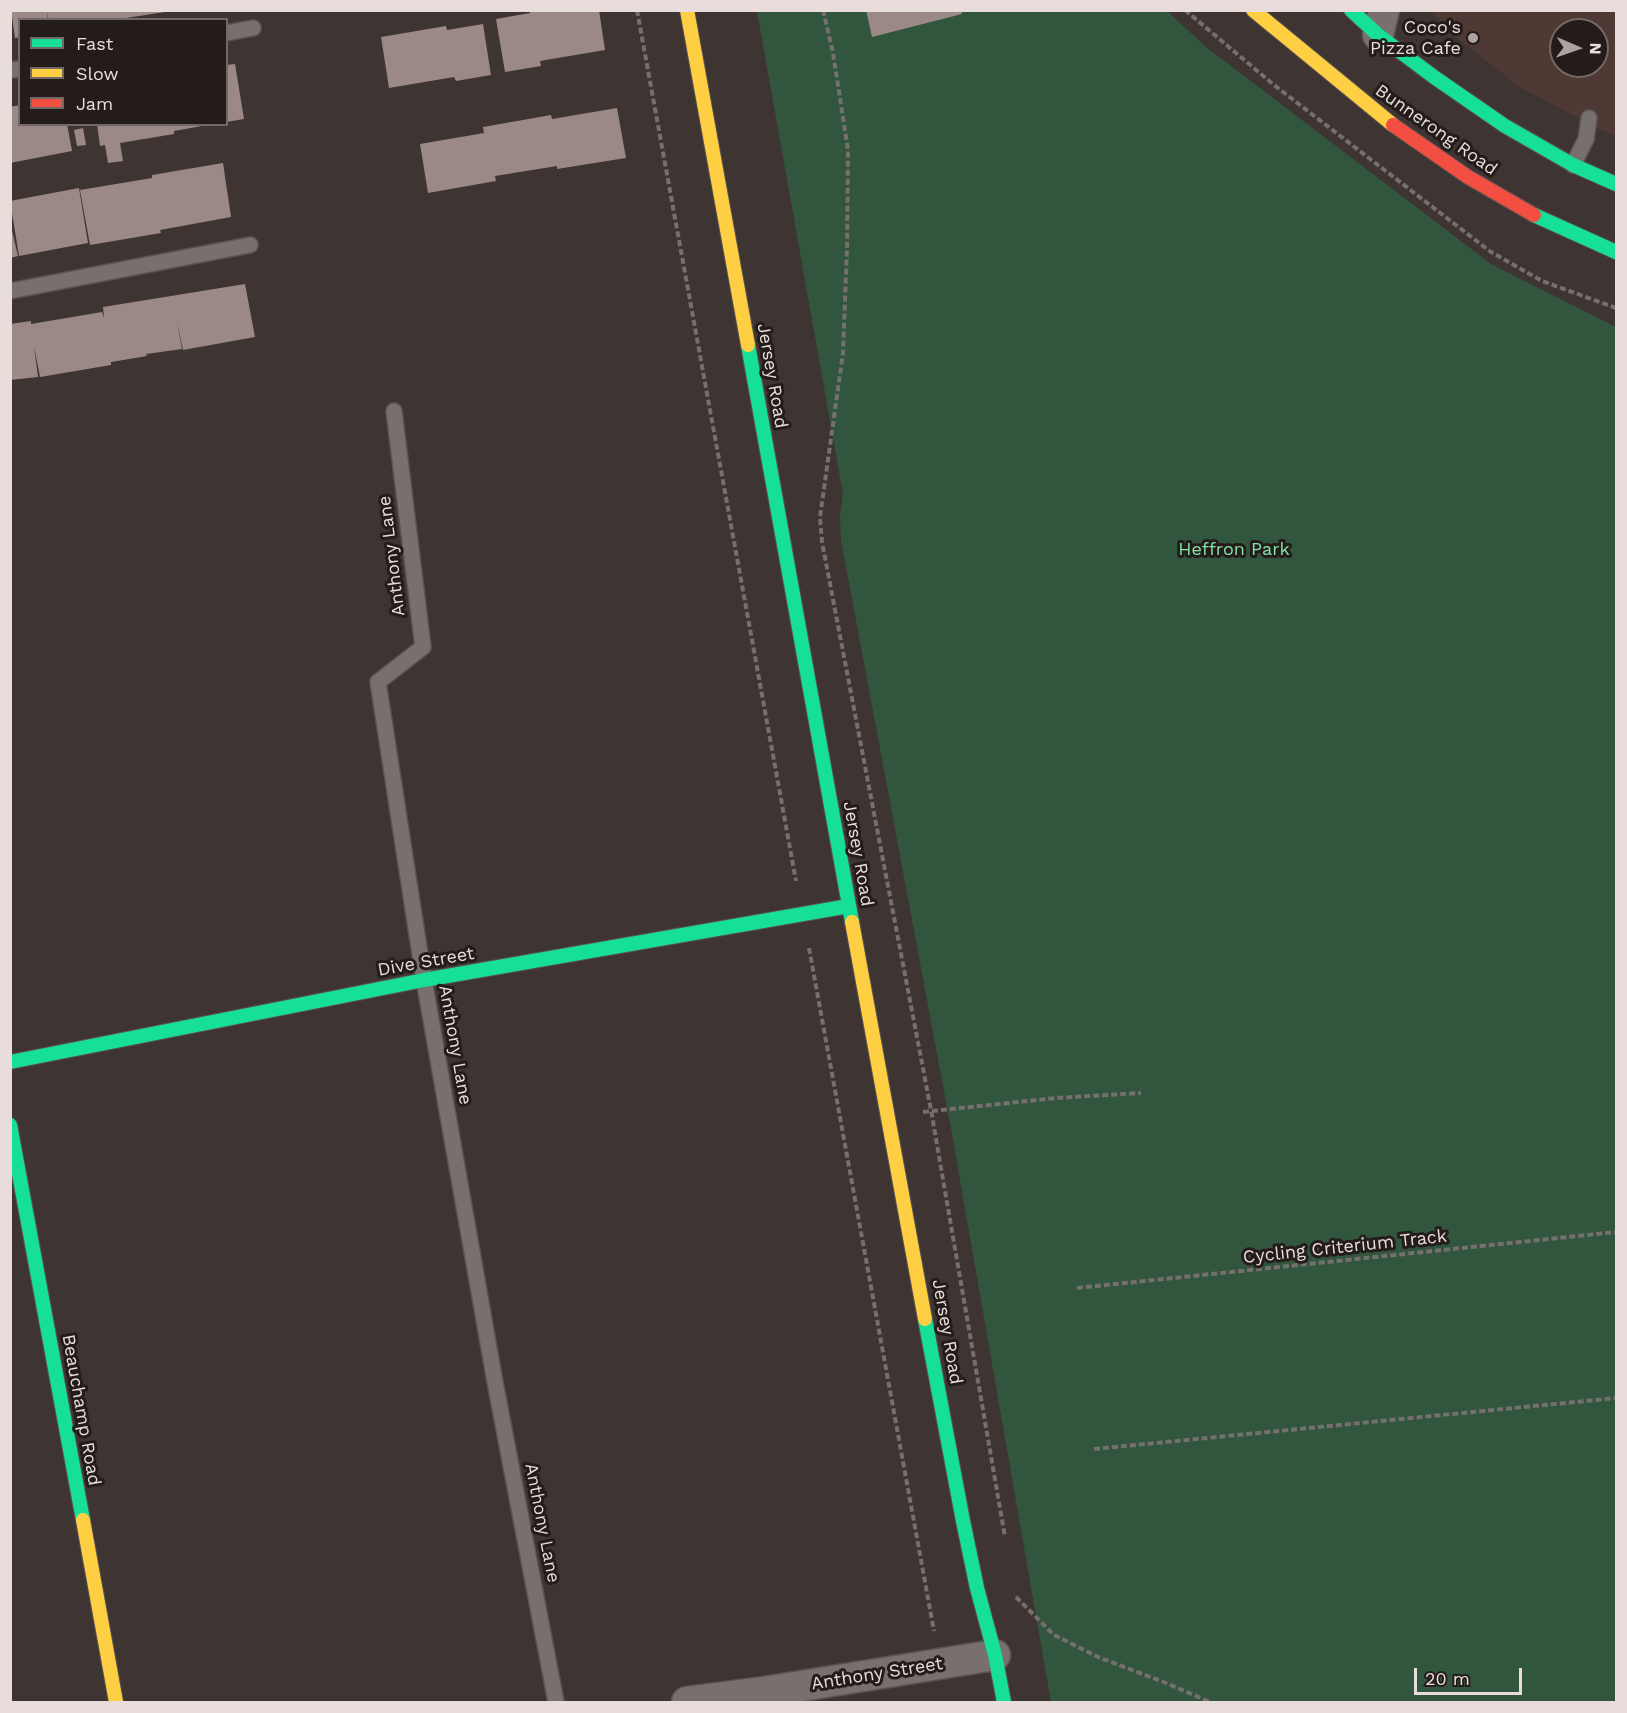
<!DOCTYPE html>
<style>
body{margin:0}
#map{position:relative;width:1627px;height:1713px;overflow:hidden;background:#3e3533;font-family:"Work Sans",sans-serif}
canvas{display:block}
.frame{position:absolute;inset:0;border:12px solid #e8ddda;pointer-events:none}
.legend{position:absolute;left:18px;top:18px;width:210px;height:108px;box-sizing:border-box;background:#241c1a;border:2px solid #726967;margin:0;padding:8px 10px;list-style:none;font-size:18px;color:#e8ddda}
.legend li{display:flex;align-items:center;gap:12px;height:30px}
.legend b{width:30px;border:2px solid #726967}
.north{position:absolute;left:1549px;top:18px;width:60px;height:60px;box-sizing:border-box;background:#241c1a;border:2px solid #726967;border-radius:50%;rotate:92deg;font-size:16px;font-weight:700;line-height:24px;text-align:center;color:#e8ddda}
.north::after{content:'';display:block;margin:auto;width:21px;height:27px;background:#aca2a0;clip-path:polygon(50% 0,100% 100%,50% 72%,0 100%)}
.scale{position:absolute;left:1414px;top:1668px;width:108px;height:27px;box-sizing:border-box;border:3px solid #e8ddda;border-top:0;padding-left:8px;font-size:18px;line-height:21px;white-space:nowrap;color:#e8ddda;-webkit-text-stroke:4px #241c1a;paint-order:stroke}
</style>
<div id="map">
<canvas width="1627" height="1713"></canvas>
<div class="frame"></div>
<ul class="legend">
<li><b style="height:8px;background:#16e098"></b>Fast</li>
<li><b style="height:8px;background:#ffcf43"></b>Slow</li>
<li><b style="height:8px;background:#f24e42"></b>Jam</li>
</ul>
<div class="north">N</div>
<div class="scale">20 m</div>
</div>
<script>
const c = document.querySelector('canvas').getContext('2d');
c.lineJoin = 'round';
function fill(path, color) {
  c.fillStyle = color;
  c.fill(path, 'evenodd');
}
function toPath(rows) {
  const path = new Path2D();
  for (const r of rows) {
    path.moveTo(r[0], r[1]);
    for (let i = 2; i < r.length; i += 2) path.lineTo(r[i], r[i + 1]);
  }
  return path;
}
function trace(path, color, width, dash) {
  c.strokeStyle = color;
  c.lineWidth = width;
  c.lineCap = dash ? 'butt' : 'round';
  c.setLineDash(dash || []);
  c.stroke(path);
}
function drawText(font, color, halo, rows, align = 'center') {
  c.font = font + ' "Work Sans",sans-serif';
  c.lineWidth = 6;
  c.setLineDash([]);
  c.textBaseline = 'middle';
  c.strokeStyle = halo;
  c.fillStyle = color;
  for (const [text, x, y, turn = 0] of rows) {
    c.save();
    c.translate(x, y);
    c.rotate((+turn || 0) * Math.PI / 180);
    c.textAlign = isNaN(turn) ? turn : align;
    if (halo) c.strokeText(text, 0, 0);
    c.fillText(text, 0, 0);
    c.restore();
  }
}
const built = toPath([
 [1431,11,1616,11,1616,137,1521,88,1447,30],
 [1561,30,1597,30,1597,66,1561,66]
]);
const green = toPath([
 [757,11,1167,11,1206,47,1491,264,1616,327,1616,1702,1051,1702,952,1134,841,540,840,516,843,494]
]);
const building = toPath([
 [11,10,165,10,165,12,113,20,49,20,47,13,48,20,20,20,20,37,15,38],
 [530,10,599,10,605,50,540,61,541,66,505,72,496,19,530,13],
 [866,10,961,10,962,14,872,37],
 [483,24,491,75,456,81,454,77,389,88,381,37,446,26,447,30],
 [235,64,244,119,226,122,226,65],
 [20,105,20,124,67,124,72,151,10,163,10,107],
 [617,108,626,158,557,169,557,166,495,176,496,181,428,193,420,144,484,133,483,127,551,115,552,119],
 [97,124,202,124,202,126,174,131,174,134,120,143,123,161,108,163,105,145,100,146],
 [83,128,86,145,77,146,74,130],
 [223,163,231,217,160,230,161,233,90,245,80,190,152,178,152,175],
 [79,188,88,243,19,256,10,201],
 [10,222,18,256,10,258],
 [245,284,255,337,183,350,177,321,182,349,146,354,147,356,111,362,111,365,40,377,34,346,38,377,10,380,10,324,31,321,31,324,102,312,104,318,103,307]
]);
const path = toPath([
 [637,10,796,881],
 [823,10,833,53,848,150,847,249,843,353,820,517,822,542,931,1110,1005,1537],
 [1185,10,1274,85,1491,252,1542,281,1616,308],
 [809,948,934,1631],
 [923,1112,1056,1098,1141,1093],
 [1077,1288,1616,1232],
 [1094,1449,1616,1398],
 [1016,1597,1054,1635,1098,1657,1166,1683,1210,1702]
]);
const lane = toPath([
 [226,33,253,28],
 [10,70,20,69],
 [1573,165,1586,139,1589,118],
 [10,291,250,245],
 [394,411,423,647,378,682,424,980,495,1382,556,1702]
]);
const street = toPath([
 [1378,35,1384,10],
 [687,1702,764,1692,995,1655]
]);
const fast = toPath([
 [1351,10,1378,35,1434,77,1505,126,1573,165,1616,184],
 [1534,215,1616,252],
 [748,345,852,922],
 [10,1062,424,980,849,906],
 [10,1125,83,1520],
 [925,1319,963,1521,977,1588,995,1655,1004,1702]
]);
const slow = toPath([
 [687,10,748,345],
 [1253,10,1393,125],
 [852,922,925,1319],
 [83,1520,116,1702]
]);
const jam = toPath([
 [1393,125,1468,177,1534,215]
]);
const markers = [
 [1473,38,6,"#aca2a0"]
];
const poiNames = [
 ["Coco's",1461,28],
 ["Pizza Cafe",1461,49]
];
const streetNames = [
 ["Bunnerong Road",1436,130,35],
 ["Jersey Road",772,376,80],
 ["Anthony Lane",392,556,-97],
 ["Jersey Road",858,854,80],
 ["Dive Street",426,962,-10],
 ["Anthony Lane",455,1045,80],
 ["Cycling Criterium Track",1345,1247,-6],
 ["Jersey Road",947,1332,80],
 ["Beauchamp Road",81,1410,80],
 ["Anthony Lane",542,1523,79],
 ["Anthony Street",877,1674,-9]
];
const parkNames = [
 ["Heffron Park",1234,550]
];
fill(built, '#4f3934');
fill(green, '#31563d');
fill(building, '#9a8985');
trace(lane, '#5b5351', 18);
trace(street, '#5b5351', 33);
trace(fast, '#5b5351', 16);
trace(slow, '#5b5351', 16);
trace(jam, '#5b5351', 16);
trace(path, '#756f6d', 4, [6, 3]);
trace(lane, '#77706e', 15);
trace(street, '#77706e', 30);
trace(fast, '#16e098', 14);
trace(slow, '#ffcf43', 14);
trace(jam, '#f24e42', 14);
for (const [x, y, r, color] of markers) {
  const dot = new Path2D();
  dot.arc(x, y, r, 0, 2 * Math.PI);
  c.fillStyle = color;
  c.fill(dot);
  trace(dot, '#241c1a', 2);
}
drawText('18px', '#e8ddda', '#241c1a', poiNames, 'right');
drawText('18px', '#e8ddda', '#241c1a', streetNames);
drawText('18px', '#80e3a4', '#241c1a', parkNames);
</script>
